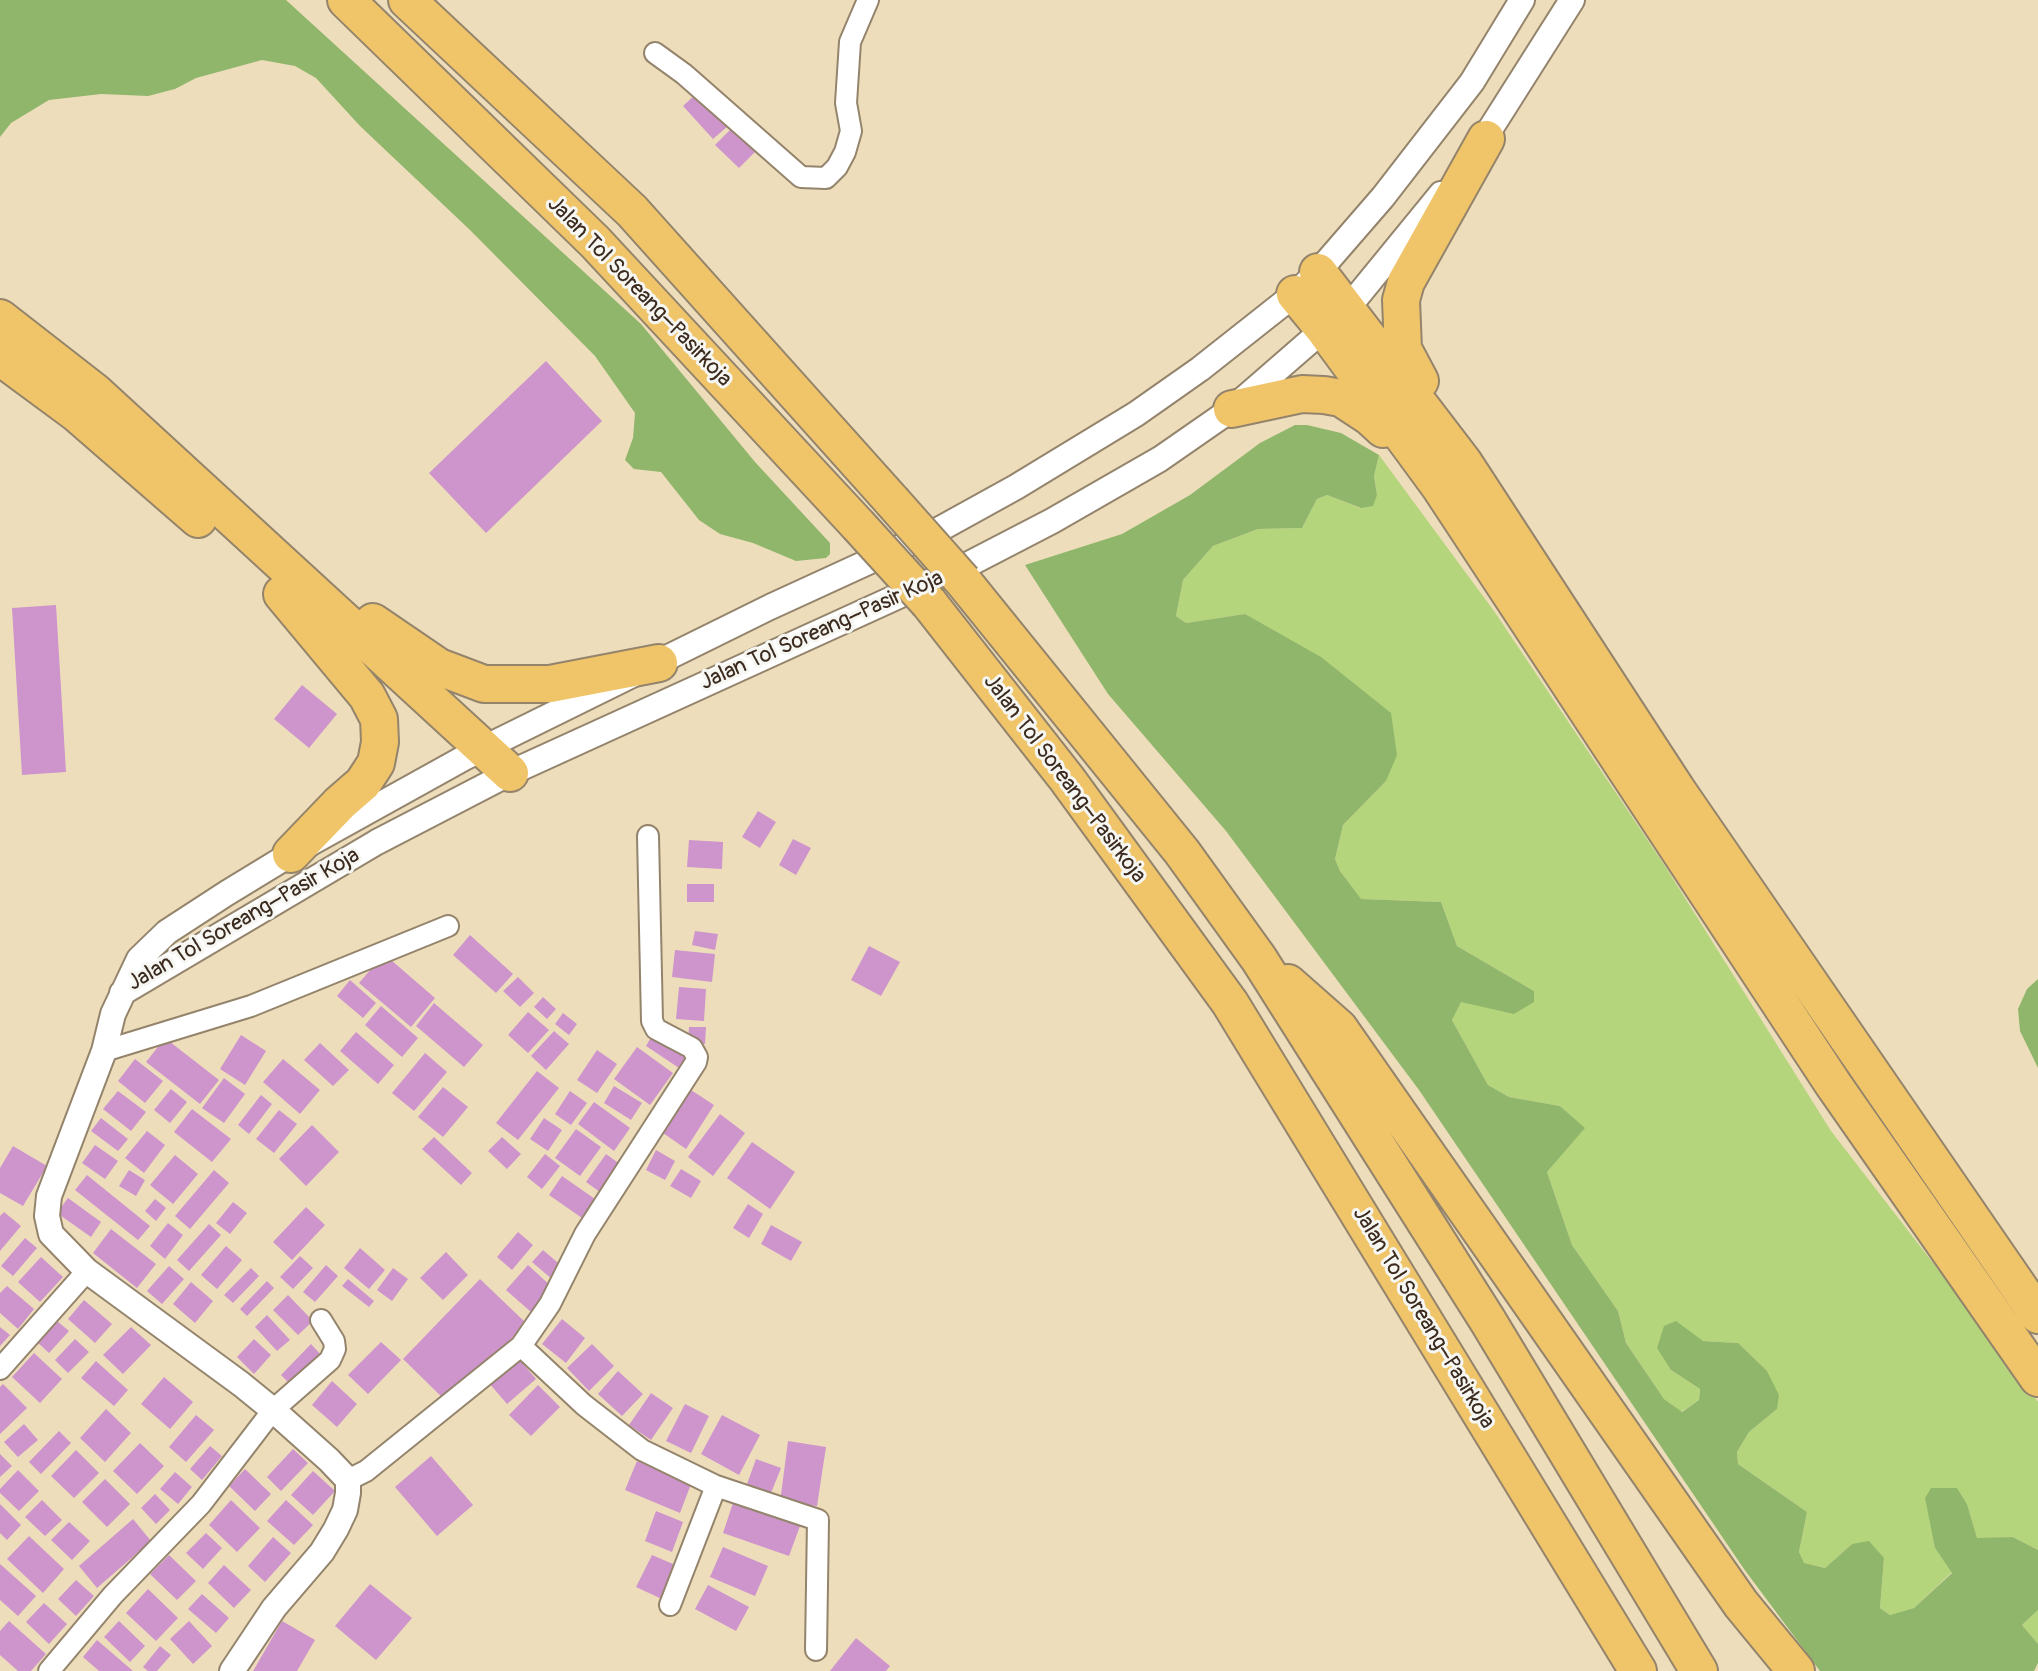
<!DOCTYPE html>
<meta charset="utf-8">
<style>
body{margin:0}
canvas{display:block;background:#edddbb}
</style>
<canvas width="2038" height="1671"></canvas>
<script>
const c = document.querySelector('canvas').getContext('2d');
c.lineJoin = 'round';
function fill(path, color) {
  c.fillStyle = color;
  c.fill(path, 'evenodd');
}
function toPath(rows) {
  const path = new Path2D();
  for (const r of rows) {
    path.moveTo(r[0], r[1]);
    for (let i = 2; i < r.length; i += 2) path.lineTo(r[i], r[i + 1]);
  }
  return path;
}
function trace(path, color, width, dash) {
  c.strokeStyle = color;
  c.lineWidth = width;
  c.lineCap = dash ? 'butt' : 'round';
  c.setLineDash(dash || []);
  c.stroke(path);
}
function drawText(font, color, halo, rows, align = 'center') {
  c.font = font + ' Pangolin,sans-serif';
  c.lineWidth = 6;
  c.setLineDash([]);
  c.textBaseline = 'middle';
  c.strokeStyle = halo;
  c.fillStyle = color;
  for (const [text, x, y, turn = 0] of rows) {
    c.save();
    c.translate(x, y);
    c.rotate((+turn || 0) * Math.PI / 180);
    c.textAlign = isNaN(turn) ? turn : align;
    if (halo) c.strokeText(text, 0, 0);
    c.fillText(text, 0, 0);
    c.restore();
  }
}
const green = toPath([
 [1379,455,1494,611,1665,866,1831,1131,2022,1378,2038,1402,2038,1550,2013,1537,1977,1539,1967,1504,1957,1489,1935,1548,1952,1572,1914,1608,1890,1615,1880,1608,1884,1558,1852,1544,1825,1568,1803,1563,1799,1552,1807,1512,1738,1464,1737,1452,1749,1432,1777,1409,1738,1343,1703,1341,1671,1370,1700,1389,1699,1400,1681,1412,1664,1399,1626,1343,1618,1311,1572,1245,1547,1172,1584,1128,1560,1106,1509,1097,1488,1085,1452,1020,1460,1002,1534,991,1457,946,1441,902,1360,899,1340,871,1335,859,1343,825,1386,781,1245,614,1186,623,1176,616,1183,580,1213,546,1258,529,1302,528,1317,499,1327,495,1360,508,1377,495,1374,476],
 [2038,1610,2038,1644,2022,1625]
]);
const forest = toPath([
 [0,0,286,0,641,324,755,462,830,543,830,554,826,558,796,561,753,543,720,534,699,520,661,472,634,469,625,460,633,438,635,413,595,356,470,230,360,126,316,78,295,66,262,60,196,78,175,89,148,96,101,94,49,100,11,123,0,137],
 [1295,425,1307,425,1341,433,1379,455,1374,476,1377,495,1373,506,1361,508,1327,495,1317,499,1302,528,1258,529,1213,546,1183,580,1176,616,1186,623,1245,614,1321,657,1391,713,1397,755,1386,781,1343,825,1335,859,1340,871,1361,899,1441,902,1457,946,1534,991,1534,1002,1514,1014,1461,1002,1452,1020,1488,1085,1509,1097,1560,1106,1585,1128,1547,1172,1572,1245,1618,1311,1626,1343,1664,1399,1682,1412,1699,1400,1700,1389,1671,1370,1657,1348,1664,1326,1676,1321,1703,1341,1738,1343,1767,1371,1779,1395,1777,1409,1749,1432,1737,1452,1738,1464,1807,1512,1799,1552,1804,1563,1825,1568,1852,1544,1869,1541,1884,1558,1880,1608,1890,1615,1914,1608,1952,1573,1935,1548,1925,1498,1931,1488,1957,1488,1967,1504,1977,1538,2013,1537,2038,1550,2038,1610,2022,1625,2038,1644,2038,1663,2034,1671,1820,1671,1744,1569,1419,1090,1226,831,1108,694,1025,565,1122,534,1190,495,1260,443],
 [2038,979,2038,1068,2020,1031,2018,1009,2027,989]
]);
const building = toPath([
 [697,93,728,126,713,139,683,106],
 [731,129,755,152,739,168,715,145],
 [546,361,602,421,486,533,429,473],
 [56,605,66,772,22,775,12,608],
 [302,685,337,714,309,748,274,719],
 [758,811,776,822,760,848,742,837],
 [793,839,811,848,796,875,779,865],
 [689,840,723,842,722,869,687,867],
 [687,884,714,884,714,902,687,902],
 [695,931,718,934,715,950,692,945],
 [470,935,513,974,496,993,453,955],
 [869,946,900,962,881,996,851,980],
 [675,950,715,954,712,982,672,977],
 [384,954,435,998,411,1027,359,983],
 [518,977,534,993,520,1007,503,991],
 [350,980,376,1003,363,1018,337,996],
 [679,987,706,989,704,1021,676,1019],
 [543,997,556,1009,547,1019,534,1007],
 [434,1003,483,1045,464,1067,416,1026],
 [381,1006,418,1038,402,1057,365,1025],
 [528,1012,549,1030,528,1053,508,1035],
 [563,1013,577,1024,569,1035,555,1024],
 [689,1027,706,1027,705,1044,688,1044],
 [554,1031,569,1044,546,1070,531,1056],
 [356,1032,394,1065,378,1084,340,1051],
 [654,1032,691,1056,682,1070,646,1046],
 [241,1035,266,1051,245,1085,220,1069],
 [165,1038,219,1080,200,1104,146,1062],
 [320,1043,349,1070,333,1086,304,1060],
 [637,1047,673,1073,650,1105,614,1079],
 [597,1050,617,1064,597,1093,577,1080],
 [425,1053,447,1072,414,1111,392,1093],
 [135,1059,163,1081,145,1103,118,1081],
 [283,1059,320,1090,300,1114,263,1082],
 [537,1071,559,1088,518,1140,496,1123],
 [224,1078,245,1094,224,1123,202,1108],
 [614,1086,642,1103,631,1120,604,1103],
 [443,1087,468,1107,443,1137,418,1117],
 [171,1089,187,1102,170,1123,154,1110],
 [691,1090,714,1105,686,1149,663,1133],
 [118,1091,146,1112,131,1131,103,1109],
 [570,1091,587,1103,571,1125,555,1114],
 [261,1095,272,1104,249,1134,238,1125],
 [594,1102,630,1128,614,1151,578,1124],
 [192,1109,231,1139,212,1162,174,1132],
 [279,1110,297,1124,274,1153,256,1139],
 [720,1114,745,1133,713,1176,688,1157],
 [101,1118,128,1139,118,1151,91,1131],
 [544,1118,562,1130,548,1151,530,1139],
 [312,1125,339,1152,306,1186,279,1159],
 [576,1129,601,1147,580,1176,555,1158],
 [147,1131,165,1145,144,1173,125,1158],
 [434,1137,472,1173,461,1185,422,1149],
 [502,1137,521,1154,507,1169,488,1151],
 [752,1142,795,1172,770,1209,727,1178],
 [95,1145,118,1161,105,1179,82,1163],
 [13,1146,47,1166,23,1206,0,1193,0,1168],
 [656,1150,675,1161,665,1180,646,1170],
 [545,1154,560,1166,542,1189,527,1177],
 [606,1154,624,1167,604,1195,586,1182],
 [175,1155,198,1174,173,1204,150,1185],
 [681,1169,701,1181,691,1198,670,1186],
 [129,1170,145,1180,136,1196,119,1186],
 [214,1170,229,1183,190,1229,175,1216],
 [87,1175,150,1226,138,1240,75,1190],
 [562,1176,595,1199,582,1218,549,1195],
 [68,1198,101,1222,91,1237,57,1213],
 [155,1199,166,1208,156,1221,145,1211],
 [233,1202,247,1213,230,1234,216,1223],
 [748,1204,763,1214,749,1238,733,1228],
 [306,1207,325,1225,292,1260,273,1242],
 [4,1212,21,1226,0,1251,0,1216],
 [168,1223,183,1235,165,1259,150,1246],
 [209,1224,221,1235,189,1271,177,1260],
 [771,1225,802,1242,791,1261,761,1244],
 [111,1229,156,1264,137,1288,93,1253],
 [518,1232,533,1245,512,1270,497,1257],
 [25,1238,37,1248,13,1276,1,1266],
 [226,1246,242,1260,217,1289,201,1275],
 [360,1248,385,1270,369,1289,344,1268],
 [543,1250,564,1268,553,1280,532,1262],
 [446,1252,468,1275,443,1300,420,1278],
 [300,1256,313,1268,293,1289,280,1277],
 [41,1257,63,1277,40,1302,18,1282],
 [326,1265,338,1276,315,1302,303,1292],
 [528,1265,553,1288,531,1312,506,1290],
 [169,1266,184,1279,162,1304,147,1291],
 [251,1268,259,1276,233,1303,224,1295],
 [393,1268,408,1279,392,1301,377,1290],
 [348,1279,374,1301,369,1307,342,1286],
 [480,1279,526,1323,449,1404,403,1359],
 [267,1281,274,1288,247,1316,240,1309],
 [191,1282,213,1301,195,1323,173,1304],
 [7,1286,34,1309,18,1329,0,1313,0,1293],
 [288,1295,313,1321,298,1335,273,1310],
 [84,1300,112,1324,95,1343,68,1319],
 [267,1315,290,1340,277,1351,255,1327],
 [562,1319,585,1338,566,1363,542,1344],
 [57,1321,69,1331,49,1353,37,1342],
 [0,1327,10,1335,0,1346],
 [131,1327,151,1345,123,1374,103,1355],
 [75,1339,89,1352,68,1373,55,1360],
 [254,1339,271,1355,254,1374,237,1357],
 [381,1342,401,1360,368,1394,348,1375],
 [311,1344,322,1356,293,1387,281,1375],
 [592,1344,614,1366,589,1391,567,1368],
 [34,1353,62,1379,40,1403,12,1377],
 [518,1358,536,1379,507,1404,489,1383],
 [96,1361,128,1390,114,1406,81,1378],
 [618,1371,643,1394,622,1416,598,1394],
 [164,1377,193,1402,170,1429,141,1404],
 [332,1381,357,1404,337,1427,312,1405],
 [3,1384,27,1408,0,1434,0,1387],
 [538,1385,560,1407,531,1436,509,1415],
 [651,1393,673,1408,651,1440,629,1425],
 [685,1404,709,1416,691,1453,666,1441],
 [106,1409,131,1433,105,1462,80,1438],
 [196,1415,214,1430,186,1462,169,1447],
 [722,1415,760,1435,739,1475,701,1454],
 [24,1424,38,1440,18,1457,4,1442],
 [59,1431,71,1443,41,1474,29,1462],
 [788,1441,826,1447,817,1506,780,1502],
 [140,1443,164,1466,137,1494,113,1471],
 [210,1446,222,1456,202,1480,190,1469],
 [293,1449,308,1463,281,1491,267,1477],
 [76,1450,99,1473,74,1498,51,1476],
 [0,1454,12,1466,0,1477],
 [431,1456,473,1505,437,1536,395,1487],
 [756,1459,781,1468,771,1493,747,1484],
 [637,1461,691,1484,680,1513,625,1490],
 [245,1469,271,1494,255,1511,229,1486],
 [18,1470,39,1491,19,1511,0,1493,0,1489],
 [313,1471,335,1491,313,1515,291,1495],
 [175,1472,192,1487,178,1504,160,1489],
 [105,1479,130,1504,107,1527,82,1502],
 [155,1494,170,1510,156,1524,141,1508],
 [42,1500,62,1520,45,1536,25,1517],
 [231,1500,260,1528,237,1552,209,1525],
 [286,1500,313,1525,294,1545,267,1521],
 [733,1503,800,1526,789,1556,723,1533],
 [0,1504,21,1525,7,1540,0,1533],
 [656,1511,683,1522,672,1552,645,1541],
 [133,1519,151,1541,97,1588,79,1566],
 [69,1522,90,1541,72,1560,51,1540],
 [206,1533,222,1548,203,1569,186,1553],
 [29,1536,64,1569,43,1593,7,1559],
 [273,1537,291,1553,265,1582,248,1566],
 [723,1547,768,1566,755,1596,710,1577],
 [169,1555,196,1581,177,1600,150,1574],
 [652,1555,680,1567,664,1600,636,1587],
 [0,1564,36,1596,18,1616,0,1600],
 [224,1565,251,1590,234,1608,208,1583],
 [76,1580,94,1596,76,1616,58,1599],
 [370,1584,412,1618,376,1660,335,1626],
 [708,1585,749,1607,736,1631,695,1609],
 [148,1589,178,1618,156,1641,126,1613],
 [202,1594,229,1618,216,1633,188,1609],
 [44,1603,67,1624,49,1644,26,1622],
 [9,1621,46,1654,31,1671,18,1671,0,1655,0,1631],
 [119,1621,145,1646,130,1662,104,1637],
 [189,1621,212,1646,193,1664,170,1639],
 [282,1621,315,1640,297,1671,253,1671],
 [856,1638,890,1666,886,1671,830,1671],
 [97,1640,133,1671,99,1671,83,1657],
 [160,1646,171,1655,157,1671,148,1671,143,1667]
]);
const minor = toPath([
 [655,53,684,74,801,177,826,178,837,167,845,152,851,131,846,103,850,42,868,0],
 [104,1051,251,1006,448,926],
 [521,1346,584,1405,642,1450,716,1486,818,1520,816,1650],
 [0,1369,87,1271],
 [348,1480,366,1471,521,1346,550,1304,585,1234,696,1062,697,1057,692,1048,656,1029,652,1021,648,836],
 [670,1605,716,1486],
 [49,1671,113,1595,201,1504,273,1410,330,1360,335,1349,334,1341,321,1320]
]);
const tertiary = toPath([
 [1477,150,1572,0],
 [122,993,377,842,510,773,971,563,1052,521,1160,459,1232,409,1347,309,1441,194],
 [232,1671,274,1608,322,1552,336,1529,345,1510,348,1493,348,1480,329,1460,273,1410,241,1384,87,1271,51,1234,47,1216,49,1196,104,1051,113,1014,139,959,167,932,227,893,291,854,464,758,770,607,940,529,1016,487,1136,414,1200,369,1295,294,1318,272,1383,197,1472,82,1522,0]
]);
const motorway = toPath([
 [346,0,595,242,858,525],
 [407,0,632,211,892,501],
 [1318,272,1464,463,1677,790,2038,1315],
 [1295,294,1324,329,1440,487,1833,1084,2038,1378],
 [0,318,95,392,510,773],
 [0,357,76,413,198,519],
 [1420,381,1403,349,1401,300,1406,282,1486,139],
 [1232,409,1302,394,1324,395,1341,398,1370,417,1383,429],
 [963,581,1182,852,1259,959,1488,1321,1699,1671],
 [282,594,367,696,379,719,380,742,376,763,363,783,340,803,291,854],
 [929,603,1067,779,1230,1003,1638,1671],
 [373,622,439,667,484,684,550,684,659,663],
 [1288,983,1339,1028,1741,1604,1796,1671]
]);
const motorwayBridge = toPath([
 [892,501,963,581],
 [858,525,929,603]
]);
const streetNames = [
 ["Jalan Tol Soreang–Pasirkoja",639,292,46],
 ["Jalan Tol Soreang–Pasir Koja",822,631,-24],
 ["Jalan Tol Soreang–Pasirkoja",1064,779,53],
 ["Jalan Tol Soreang–Pasir Koja",244,920,-30],
 ["Jalan Tol Soreang–Pasirkoja",1423,1318,59]
];
fill(green, '#b5d57c');
fill(forest, '#90b66c');
fill(building, '#ce95cd');
trace(minor, '#94846c', 24);
trace(tertiary, '#94846c', 28);
trace(motorway, '#94846c', 40);
trace(minor, '#fff', 20);
trace(tertiary, '#fff', 24);
trace(motorway, '#f0c469', 36);
trace(motorwayBridge, '#94846c', 40, []);
trace(motorwayBridge, '#f0c469', 36);
drawText('22px', '#3b2a1e', '#f6f6f2', streetNames);
</script>
